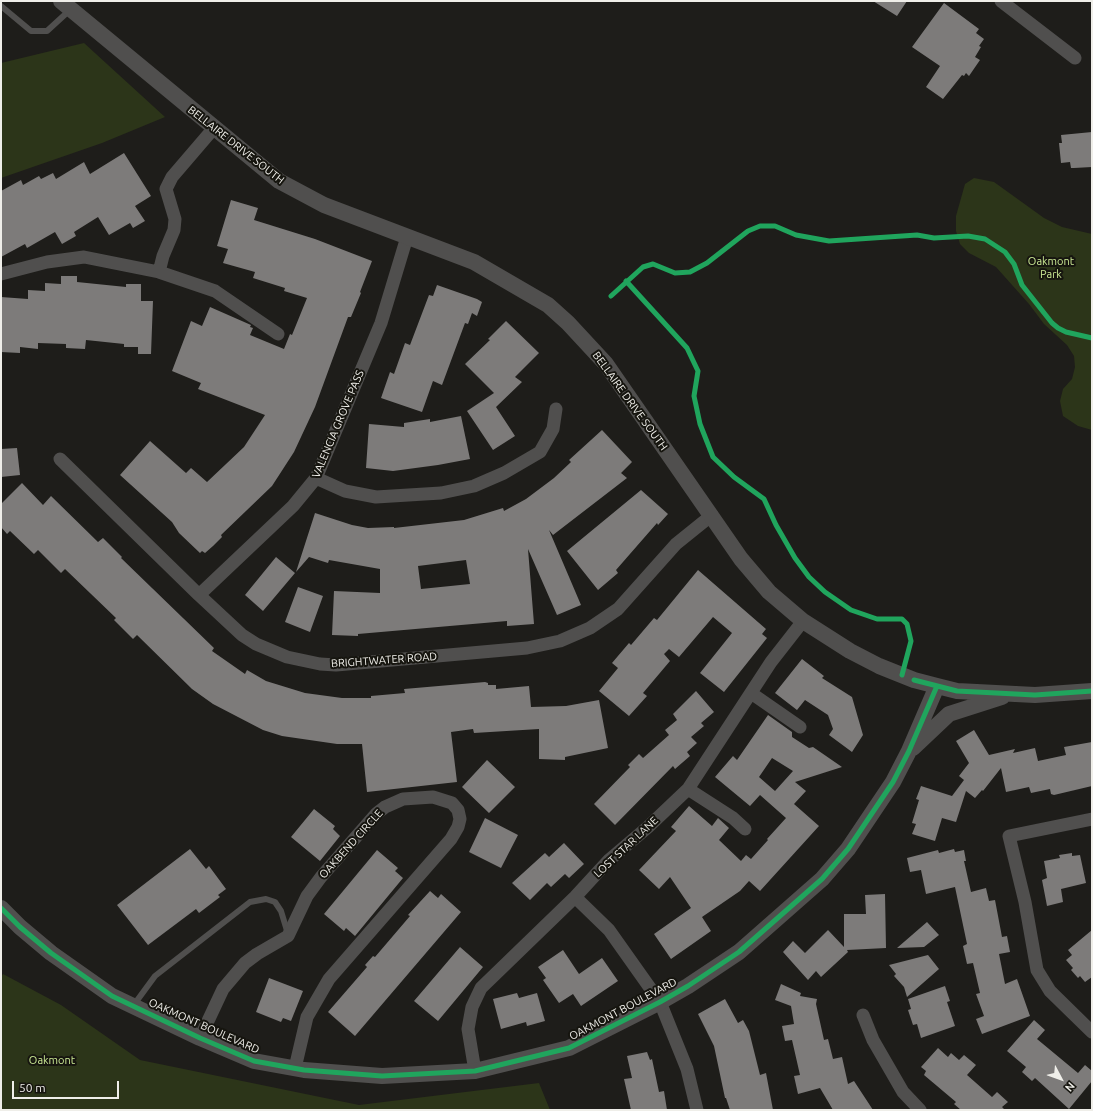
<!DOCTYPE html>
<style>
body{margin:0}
#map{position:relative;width:1093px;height:1111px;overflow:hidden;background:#1e1d1a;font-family:Ubuntu,sans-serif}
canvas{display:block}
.frame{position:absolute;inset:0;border:2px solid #efeee9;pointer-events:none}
.north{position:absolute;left:1041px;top:1059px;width:40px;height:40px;-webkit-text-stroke:3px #16150f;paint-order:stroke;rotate:131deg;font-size:11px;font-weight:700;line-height:16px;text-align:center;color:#efeee9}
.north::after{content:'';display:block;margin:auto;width:14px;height:18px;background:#efeee9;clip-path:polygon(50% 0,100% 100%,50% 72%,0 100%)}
.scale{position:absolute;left:12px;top:1081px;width:107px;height:18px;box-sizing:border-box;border:2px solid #efeee9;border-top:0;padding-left:5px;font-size:12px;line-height:14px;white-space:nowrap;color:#efeee9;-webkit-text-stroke:3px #16150f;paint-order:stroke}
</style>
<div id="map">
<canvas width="1093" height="1111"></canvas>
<div class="frame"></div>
<div class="north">N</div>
<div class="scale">50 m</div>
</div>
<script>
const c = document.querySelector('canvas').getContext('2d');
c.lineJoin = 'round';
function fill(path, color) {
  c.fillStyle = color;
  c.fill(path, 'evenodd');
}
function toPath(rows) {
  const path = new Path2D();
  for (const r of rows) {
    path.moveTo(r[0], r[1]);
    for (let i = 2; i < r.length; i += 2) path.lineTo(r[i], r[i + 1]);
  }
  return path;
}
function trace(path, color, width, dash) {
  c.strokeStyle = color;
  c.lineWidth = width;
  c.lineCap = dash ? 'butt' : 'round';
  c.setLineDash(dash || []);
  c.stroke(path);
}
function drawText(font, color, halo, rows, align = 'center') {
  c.font = font + ' Ubuntu,sans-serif';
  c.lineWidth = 4;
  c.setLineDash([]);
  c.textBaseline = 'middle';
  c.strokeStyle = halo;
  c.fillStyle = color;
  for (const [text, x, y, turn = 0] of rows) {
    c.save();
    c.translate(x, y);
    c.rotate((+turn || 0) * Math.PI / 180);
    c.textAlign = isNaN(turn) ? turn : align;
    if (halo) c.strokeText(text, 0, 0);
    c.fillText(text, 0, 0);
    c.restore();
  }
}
const green = toPath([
 [84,43,165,117,102,143,1,178,1,63],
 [974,178,994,182,1044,218,1062,227,1092,234,1092,430,1078,426,1063,416,1060,401,1063,389,1072,379,1075,367,1074,356,1067,345,1044,324,1029,304,996,267,969,253,960,244,956,231,956,216,965,184],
 [3,974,61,1005,140,1060,359,1105,539,1083,550,1110,1,1110,1,977]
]);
const building = toPath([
 [873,1,907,1,897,16],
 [944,3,979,29,976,33,984,39,979,46,981,47,975,57,980,60,969,76,966,73,964,76,962,75,943,99,926,87,940,66,912,47],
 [1092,132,1092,167,1074,168,1071,168,1070,162,1061,163,1059,143,1062,143,1061,135],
 [124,153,151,196,135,206,145,221,133,228,130,223,109,235,98,217,74,232,76,236,62,244,55,232,27,248,25,244,1,257,1,191,21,180,23,185,39,176,41,179,53,173,56,179,84,162,90,174],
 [231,200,258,208,254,220,315,239,372,261,360,292,361,293,351,317,348,317,315,407,294,452,272,486,221,535,222,537,213,546,205,553,202,551,200,553,179,533,172,522,120,475,150,441,186,473,191,468,207,482,244,447,265,415,198,389,201,383,172,371,191,321,202,326,210,307,251,325,250,327,253,328,250,335,284,349,290,334,292,335,307,298,284,291,285,288,253,278,255,272,223,263,228,249,217,246],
 [61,276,77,276,77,282,126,287,126,284,141,284,141,301,153,301,151,354,138,354,138,347,124,347,124,344,86,340,85,349,66,348,66,344,38,343,38,349,20,347,20,353,1,352,1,297,28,299,28,290,45,291,45,283,61,284],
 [437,285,477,299,482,302,477,316,472,313,468,324,465,323,442,385,433,381,422,412,381,398,390,372,394,374,405,343,410,345,429,295,433,296],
 [506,321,539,353,515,377,522,382,496,407,515,436,493,450,467,411,494,393,465,364,490,340,488,339],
 [461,416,470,459,438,465,393,471,366,468,369,424,404,427,404,423,430,419,430,422],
 [602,430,632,462,621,473,627,478,553,535,549,530,581,605,557,615,528,549,534,624,507,626,507,621,358,634,358,636,332,635,334,591,380,593,380,569,329,560,328,563,309,557,296,572,315,513,352,525,368,528,394,527,394,528,464,520,503,508,504,511,526,499,554,478,571,462,569,460],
 [466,560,470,584,421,589,418,566],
 [17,448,20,475,1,477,1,449],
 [22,483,43,505,51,496,98,542,103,538,122,557,121,558,214,648,212,651,245,674,247,670,266,681,305,693,342,698,371,698,371,696,405,693,404,689,485,682,488,683,488,685,496,685,496,689,529,686,531,707,566,706,599,700,608,748,565,757,565,760,539,759,539,729,474,733,473,729,451,732,457,782,367,792,362,744,337,744,282,736,263,730,213,704,192,689,137,635,133,639,114,620,116,618,65,569,61,573,38,550,34,554,10,531,7,534,1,527,1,504],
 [641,490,668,514,658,525,657,523,616,570,618,573,598,590,567,551],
 [276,557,295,573,263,611,245,595],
 [698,570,766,629,762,634,767,638,724,692,700,673,732,633,713,617,679,657,669,649,664,654,670,661,643,693,647,696,629,716,599,691,618,668,612,663,629,643,631,645,654,618,657,620],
 [298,587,323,596,310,632,285,622],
 [802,659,824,676,822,678,852,697,863,735,852,752,829,735,833,729,828,715,805,700,797,710,775,693],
 [696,691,714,712,701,723,704,726,691,737,697,743,687,752,690,756,675,769,673,766,615,825,594,804,630,767,628,765,639,754,643,758,669,735,665,730,677,720,673,714],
 [768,715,792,732,792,737,809,748,813,747,842,767,795,782,806,791,794,804,819,826,760,891,749,881,740,891,702,917,711,931,671,959,654,934,691,908,670,877,659,889,639,870,676,831,671,827,689,806,712,826,718,818,729,828,719,840,741,861,746,855,751,859,768,840,767,839,786,818,760,795,750,806,715,777,733,756,737,760],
 [772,758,793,771,775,791,759,777],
 [974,730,989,755,1015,749,1013,753,1035,748,1038,761,1066,755,1064,747,1092,742,1092,786,1054,795,1051,794,1050,789,1031,793,1029,787,1006,792,1001,768,983,791,982,790,975,798,966,791,956,822,942,818,935,841,912,834,916,824,912,823,919,800,916,799,921,786,952,796,964,780,959,776,969,763,956,741],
 [487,760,515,787,489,813,462,787],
 [314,809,335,826,333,829,340,836,320,861,291,837],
 [485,818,518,835,501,868,469,852],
 [564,843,584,864,569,878,565,874,551,887,547,883,530,900,512,883,545,853,549,857],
 [190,849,206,869,209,866,226,889,218,895,220,897,199,913,196,909,148,945,117,905],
 [954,849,955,852,964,850,966,861,964,861,971,892,986,888,989,901,995,900,1002,937,1007,936,1010,952,999,954,1005,984,1017,979,1030,1016,982,1034,976,1019,984,1016,976,994,980,993,973,963,967,964,963,946,967,944,955,887,926,894,921,870,910,872,907,858,938,850,939,853],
 [377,850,398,868,395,871,403,878,355,936,346,928,344,931,324,914],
 [1072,853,1072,856,1080,855,1086,883,1061,889,1063,902,1047,906,1042,880,1047,878,1044,861,1060,858,1059,855],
 [430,891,438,898,441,894,461,912,355,1036,328,1012,367,967,365,965,373,956,375,957,410,916,408,915],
 [885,894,886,948,847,950,848,952,821,977,816,971,808,980,783,952,793,941,805,953,828,930,844,947,844,914,866,914,865,895],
 [927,922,939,935,924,947,897,948],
 [1092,930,1092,977,1085,982,1080,976,1078,978,1071,970,1073,968,1066,960,1072,955,1068,950],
 [460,947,483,967,438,1021,414,1001],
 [563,950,579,974,602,958,618,981,581,1006,573,994,559,1003,543,980,546,978,538,967],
 [928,955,939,969,907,997,904,987,894,976,896,974,889,965],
 [269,978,303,991,291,1021,283,1018,281,1022,256,1012],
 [781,984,801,993,800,996,817,999,816,1004,824,1040,828,1039,833,1059,842,1057,848,1084,854,1081,873,1110,833,1110,820,1088,798,1094,794,1076,800,1075,792,1040,785,1041,782,1026,794,1024,791,1006,775,1000],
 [945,986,950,1001,947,1002,955,1026,921,1038,917,1024,913,1025,908,1010,911,1009,908,999],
 [517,993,519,998,537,993,545,1021,527,1026,526,1022,501,1029,493,999],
 [725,999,738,1023,743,1020,749,1031,760,1075,766,1073,773,1110,730,1110,726,1098,725,1098,714,1046,698,1014],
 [1034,1020,1045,1030,1037,1039,1078,1073,1085,1065,1092,1071,1092,1081,1069,1109,1035,1078,1032,1081,1022,1072,1026,1067,1007,1051],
 [938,1048,948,1057,951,1053,959,1060,964,1055,976,1065,967,1075,992,1097,997,1092,1008,1102,1002,1107,1005,1110,961,1110,954,1104,956,1102,924,1075,926,1071,921,1067],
 [647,1052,650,1060,652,1059,659,1092,664,1091,667,1110,631,1110,624,1079,632,1078,627,1056]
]);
const service = toPath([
 [1,6,31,31,47,31,71,9],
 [133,1006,155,976,250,902,266,899,275,902,281,911,288,934]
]);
const minor = toPath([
 [1001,1,1075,58],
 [159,272,163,256,174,230,175,219,166,189,172,177,214,128],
 [1,274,47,262,84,257,159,272,215,291,278,334],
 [60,459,199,595,242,635,256,644,287,657,320,664,336,665,527,648,560,641,590,628,618,609,676,544,712,515],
 [316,478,345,491,376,497,441,493,474,486,504,473,540,452,553,429,556,409],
 [199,595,293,506,316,478,381,323,407,237],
 [751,693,800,727],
 [688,789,733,818,745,829],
 [1092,819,1009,836,1025,902,1037,970,1050,991,1092,1032],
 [575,897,609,930,660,1002,687,1069,697,1110],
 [863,1015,873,1040,903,1092,920,1110],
 [200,1038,223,989,245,963,257,954,288,936,307,896,321,877,376,814,385,807,403,799,433,797,452,803,458,810,460,819,458,827,451,839,329,979,307,1017,295,1068],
 [475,1071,468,1029,472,1007,481,988,575,897,609,860,648,827,688,789,771,662,803,621]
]);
const tertiary = toPath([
 [61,1,279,181,324,205,474,262,548,305,568,323,606,364,741,559,769,592,803,621,850,651,879,666,914,680,937,686,957,691,1035,695,1092,691],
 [913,748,949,714,1002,697],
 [1,908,20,927,51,953,112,996,200,1038,254,1061,304,1070,382,1076,475,1071,569,1048,660,1002,688,986,739,952,822,879,848,849,893,782,909,751,937,686]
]);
const cycleway = toPath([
 [626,281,687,348,698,371,694,396,700,424,713,457,734,477,764,499,776,525,795,558,809,577,825,592,851,610,877,619,902,619,907,624,911,641,902,675],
 [611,296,643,267,653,264,675,273,690,272,707,263,748,231,760,226,775,226,796,235,829,241,917,235,934,238,968,236,985,239,1005,252,1014,264,1022,285,1052,323,1058,328,1066,332,1092,338],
 [914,680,957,691,1035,695,1092,691],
 [1,908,20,927,51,953,112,996,200,1038,254,1061,304,1070,382,1076,475,1071,569,1048,660,1002,688,986,739,952,822,879,848,849,893,782,909,751,937,686]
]);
const streetNames = [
 ["BELLAIRE DRIVE SOUTH",236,145,38],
 ["BELLAIRE DRIVE SOUTH",630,401,54],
 ["VALENCIA GROVE PASS",338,424,-67],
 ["BRIGHTWATER ROAD",384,660,-4],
 ["OAKBEND CIRCLE",351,844,-48],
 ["LOST STAR LANE",626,847,-43],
 ["OAKMONT BOULEVARD",623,1009,-28],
 ["OAKMONT BOULEVARD",204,1026,24]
];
const parkNames = [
 ["Oakmont",1051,261],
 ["Park",1051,274],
 ["Oakmont",52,1060]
];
fill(green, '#2c3519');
fill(building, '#7d7b7a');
trace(service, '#504f4e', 6);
trace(minor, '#504f4e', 13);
trace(tertiary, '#504f4e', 16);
trace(cycleway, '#20a55d', 5);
drawText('11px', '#efeee9', '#16150f', streetNames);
drawText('11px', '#ccea95', '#16150f', parkNames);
</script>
